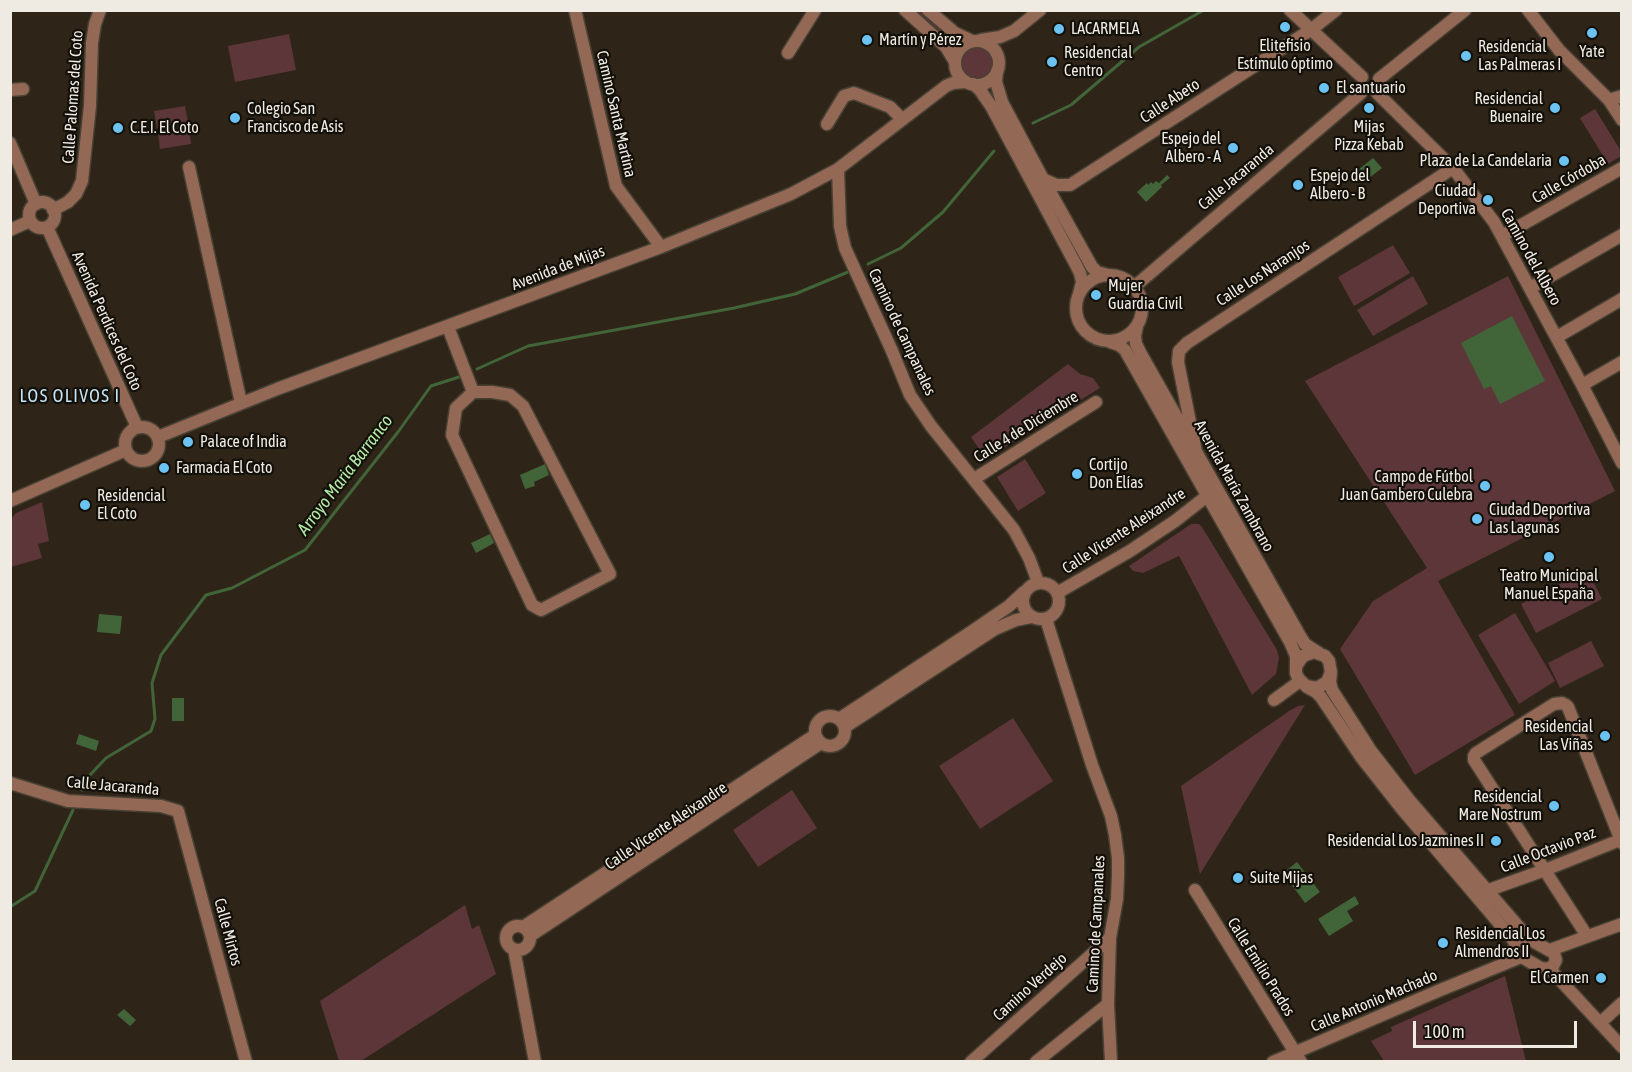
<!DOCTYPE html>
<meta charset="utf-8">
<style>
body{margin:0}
#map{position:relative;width:1632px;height:1072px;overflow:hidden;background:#2e2518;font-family:"Asap Condensed",sans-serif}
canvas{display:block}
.frame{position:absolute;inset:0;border:12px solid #f0ebe2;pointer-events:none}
.scale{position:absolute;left:1413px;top:1021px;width:164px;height:27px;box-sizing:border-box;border:3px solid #f0ebe2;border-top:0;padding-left:8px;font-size:18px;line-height:21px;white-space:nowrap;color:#f0ebe2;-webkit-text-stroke:4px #130f09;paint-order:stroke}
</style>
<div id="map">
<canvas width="1632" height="1072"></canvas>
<div class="frame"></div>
<div class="scale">100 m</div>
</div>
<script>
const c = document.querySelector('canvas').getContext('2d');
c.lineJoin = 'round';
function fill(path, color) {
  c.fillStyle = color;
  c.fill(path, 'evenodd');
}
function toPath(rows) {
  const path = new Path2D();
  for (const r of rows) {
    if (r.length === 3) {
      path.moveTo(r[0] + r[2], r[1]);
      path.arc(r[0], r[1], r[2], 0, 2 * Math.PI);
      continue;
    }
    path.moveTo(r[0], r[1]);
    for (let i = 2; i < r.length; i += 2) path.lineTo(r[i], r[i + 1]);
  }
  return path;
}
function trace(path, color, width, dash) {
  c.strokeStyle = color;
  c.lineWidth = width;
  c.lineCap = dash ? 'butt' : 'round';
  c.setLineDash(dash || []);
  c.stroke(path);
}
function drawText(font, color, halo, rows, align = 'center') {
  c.font = font + ' "Asap Condensed",sans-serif';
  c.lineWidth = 4.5;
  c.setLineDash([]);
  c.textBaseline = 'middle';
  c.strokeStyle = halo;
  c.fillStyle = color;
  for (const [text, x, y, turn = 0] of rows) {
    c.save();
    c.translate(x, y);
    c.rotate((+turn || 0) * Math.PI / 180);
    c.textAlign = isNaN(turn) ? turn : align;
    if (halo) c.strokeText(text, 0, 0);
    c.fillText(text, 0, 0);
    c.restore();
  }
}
const green = toPath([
 [911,11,919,11,952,38,949,41],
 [289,34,296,70,235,82,228,46],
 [977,63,16],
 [185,106,188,122,157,128,154,111],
 [1595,109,1621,151,1621,156,1608,164,1580,118],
 [189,128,191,144,160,149,158,133],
 [1393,245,1410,273,1354,306,1338,277],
 [1413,276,1428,304,1373,336,1357,310],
 [1508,276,1615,491,1438,581,1515,715,1415,775,1340,649,1373,601,1427,568,1305,381],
 [1068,364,1080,374,1093,378,1100,388,986,459,971,437],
 [1025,459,1046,493,1018,511,997,477],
 [42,502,49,541,38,544,42,558,11,567,12,518,16,513],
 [1191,524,1199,524,1202,527,1277,650,1279,658,1276,674,1252,695,1179,556,1143,573,1133,571,1129,566],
 [1587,570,1602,599,1536,633,1521,604],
 [1515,613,1555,681,1519,704,1478,635],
 [1591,641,1604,666,1560,688,1548,663],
 [1305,705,1200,874,1181,786,1289,711,1298,706],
 [1013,718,1053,781,980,829,939,766],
 [792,790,817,828,758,867,733,830],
 [465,905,472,929,479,925,496,974,361,1061,339,1061,320,1001],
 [1505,976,1526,1061,1384,1061,1371,1041,1392,1031,1391,1027]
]);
const water = toPath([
 [1373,158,1382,168,1369,178,1367,176,1358,181,1353,174],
 [1167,175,1170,178,1161,185,1162,187,1146,202,1137,192,1147,183,1148,185,1151,182,1153,184,1156,181,1159,183],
 [1512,316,1545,381,1500,404,1491,386,1484,389,1461,343],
 [545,464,549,475,534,482,535,486,525,489,520,475],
 [490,534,494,543,476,553,471,543],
 [99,614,122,616,120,634,97,632],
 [172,698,184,698,184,721,172,721],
 [79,734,99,741,96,751,76,744],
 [1297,862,1320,892,1305,903,1283,873],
 [1355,896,1359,904,1347,911,1353,921,1329,936,1318,919],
 [124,1009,136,1020,130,1026,117,1015]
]);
const stream = toPath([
 [1033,123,1071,105,1139,47,1204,10],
 [868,264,901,248,943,212,994,151],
 [477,369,528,346,734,308,795,294,848,272],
 [82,790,90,775,106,758,151,731,155,719,152,683,161,655,206,595,232,588,305,550,398,432,431,386,459,377],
 [10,907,35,891,73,810]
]);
const minor = toPath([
 [575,10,616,186,661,247],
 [905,10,946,47,955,62],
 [928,10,955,33,972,41],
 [1290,10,1362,77],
 [1528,10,1559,50,1609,100,1622,96],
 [981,40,1000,37,1014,31,1040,10],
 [977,63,22],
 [788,53,815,10],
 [997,71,996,82,1002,102,1043,179,1092,267,1097,272,1108,275],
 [1379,79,1465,10],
 [973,84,980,90,991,106,1076,265,1080,273,1082,282,1079,294],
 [10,90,23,89],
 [1377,93,1453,168,1494,222,1582,385,1622,463],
 [1609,100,1622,120],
 [827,124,844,96,854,93,890,107,902,119],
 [10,143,36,204],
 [189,167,241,403],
 [838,169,840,226,845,248,892,351,910,395,931,426,1014,530,1029,558,1038,582],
 [1043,179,1056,185,1070,185,1312,29,1336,10],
 [42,215,13],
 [53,210,68,202,76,194,82,181,90,106,92,43,95,24,100,10],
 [47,227,137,427],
 [10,230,30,221],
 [1502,236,1622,168],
 [1109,308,33],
 [1134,287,1361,93],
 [1530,288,1622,235],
 [1137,326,1135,336,1136,344,1141,354,1300,636,1305,644,1319,653],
 [448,327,473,392],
 [1557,337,1622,299],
 [1110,342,1119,345,1125,350,1290,642,1296,656,1296,673,1298,678,1306,686,1317,688,1327,682,1331,672,1329,661,1325,656,1314,652,1303,656,1296,666],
 [1582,385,1622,362],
 [473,392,492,392,510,395,523,406,610,574,541,610,532,605,452,435,456,408,473,392],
 [142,444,17],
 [158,437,277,389,661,247,791,194,838,169,946,86,953,83,966,82],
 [1196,452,1178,362,1179,351,1187,343,1453,168],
 [974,479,1096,402],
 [10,501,126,450],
 [1041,601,18],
 [1057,593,1130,551,1175,521,1207,496],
 [1046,619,1092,765,1111,816,1115,835,1118,858,1118,876,1117,899,1110,938,1108,1004,1111,1062],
 [1331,673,1330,682,1332,690,1371,751,1410,801,1529,939],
 [1307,687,1316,692,1321,697,1361,757,1402,809,1516,943],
 [1274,700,1300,681],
 [830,731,15],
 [839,719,971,632,1009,606,1024,592],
 [845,727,995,629,1016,620,1031,617],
 [10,783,68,801,161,806,178,811,246,1062],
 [1195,890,1301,1062],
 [1486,891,1545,870,1620,840],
 [518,938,12],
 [523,927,815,735],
 [530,936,821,743],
 [1587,936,1474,760,1474,756,1476,753,1554,704,1562,703,1566,705,1568,707,1622,843],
 [1523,938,1529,939,1554,953,1556,960,1553,966,1548,969,1541,968,1518,955,1514,950,1515,944,1523,938],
 [514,949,535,1062],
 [1550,950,1622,924],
 [1549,968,1622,1047],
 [1600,1023,1622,1003],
 [971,1062,1110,938],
 [1036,1062,1108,1004],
 [1273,1062,1438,991,1521,957]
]);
const markers = [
 [1285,27,6,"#6cc3f2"],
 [1059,29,6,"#6cc3f2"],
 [1592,33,6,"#6cc3f2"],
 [867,40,6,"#6cc3f2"],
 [1466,56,6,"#6cc3f2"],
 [1052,62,6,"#6cc3f2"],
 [1324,88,6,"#6cc3f2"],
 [1369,108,6,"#6cc3f2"],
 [1555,108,6,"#6cc3f2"],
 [235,118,6,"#6cc3f2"],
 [118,128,6,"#6cc3f2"],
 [1233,148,6,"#6cc3f2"],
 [1564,161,6,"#6cc3f2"],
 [1298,185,6,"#6cc3f2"],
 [1488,200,6,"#6cc3f2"],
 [1096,295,6,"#6cc3f2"],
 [188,442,6,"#6cc3f2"],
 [164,468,6,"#6cc3f2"],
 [1077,474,6,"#6cc3f2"],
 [1485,486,6,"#6cc3f2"],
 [85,505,6,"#6cc3f2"],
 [1477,519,6,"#6cc3f2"],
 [1549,557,6,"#6cc3f2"],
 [1605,736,6,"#6cc3f2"],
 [1554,806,6,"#6cc3f2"],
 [1496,841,6,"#6cc3f2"],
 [1238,878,6,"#6cc3f2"],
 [1443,943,6,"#6cc3f2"],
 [1601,978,6,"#6cc3f2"]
];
const poiNames = [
 ["LACARMELA",1071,29],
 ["Martín y Pérez",879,40],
 ["Elitefisio",1285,46,"center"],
 ["Estímulo óptimo",1285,64,"center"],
 ["Residencial",1478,47],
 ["Las Palmeras I",1478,65],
 ["Yate",1592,52,"center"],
 ["Residencial",1064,53],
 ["Centro",1064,71],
 ["El santuario",1336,88],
 ["Residencial",1543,99,"right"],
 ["Buenaire",1543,117,"right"],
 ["Colegio San",247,109],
 ["Francisco de Asis",247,127],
 ["Mijas",1369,127,"center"],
 ["Pizza Kebab",1369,145,"center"],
 ["C.E.I. El Coto",130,128],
 ["Espejo del",1221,139,"right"],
 ["Albero - A",1221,157,"right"],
 ["Plaza de La Candelaria",1552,161,"right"],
 ["Espejo del",1310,176],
 ["Albero - B",1310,194],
 ["Ciudad",1476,191,"right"],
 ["Deportiva",1476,209,"right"],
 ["Mujer",1108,286],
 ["Guardia Civil",1108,304],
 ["Palace of India",200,442],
 ["Cortijo",1089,465],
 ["Don Elías",1089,483],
 ["Farmacia El Coto",176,468],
 ["Campo de Fútbol",1473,477,"right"],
 ["Juan Gambero Culebra",1473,495,"right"],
 ["Residencial",97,496],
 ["El Coto",97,514],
 ["Ciudad Deportiva",1489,510],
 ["Las Lagunas",1489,528],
 ["Teatro Municipal",1549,576,"center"],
 ["Manuel España",1549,594,"center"],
 ["Residencial",1593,727,"right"],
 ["Las Viñas",1593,745,"right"],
 ["Residencial",1542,797,"right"],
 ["Mare Nostrum",1542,815,"right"],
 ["Residencial Los Jazmines II",1484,841,"right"],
 ["Suite Mijas",1250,878],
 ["Residencial Los",1455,934],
 ["Almendros II",1455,952],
 ["El Carmen",1589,978,"right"]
];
const streetNames = [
 ["Calle Palomas del Coto",73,97,-86],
 ["Calle Abeto",1170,101,-33],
 ["Camino Santa Martina",616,114,77],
 ["Calle Jacaranda",1236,177,-40],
 ["Calle Córdoba",1569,179,-30],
 ["Camino del Albero",1531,257,61],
 ["Avenida de Mijas",558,268,-21],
 ["Calle Los Naranjos",1263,273,-33],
 ["Avenida Perdices del Coto",107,321,66],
 ["Camino de Campanales",902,332,65],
 ["Calle 4 de Diciembre",1026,427,-32],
 ["Avenida María Zambrano",1234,486,61],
 ["Calle Vicente Aleixandre",1124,531,-33],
 ["Calle Jacaranda",113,786,5],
 ["Calle Vicente Aleixandre",666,826,-34],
 ["Calle Octavio Paz",1548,850,-21],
 ["Camino de Campanales",1096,924,-87],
 ["Calle Mirtos",228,932,75],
 ["Calle Emilio Prados",1261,967,58],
 ["Camino Verdejo",1030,987,-42],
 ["Calle Antonio Machado",1374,1001,-23]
];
const neighbourhoodNames = [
 ["LOS OLIVOS I",70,396]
];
const waterNames = [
 ["Arroyo Maria Barranco",345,475,-53]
];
fill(green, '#5c3639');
fill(water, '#426439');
trace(stream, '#426439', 3);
trace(minor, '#494134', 15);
trace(minor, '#936855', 12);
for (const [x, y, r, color] of markers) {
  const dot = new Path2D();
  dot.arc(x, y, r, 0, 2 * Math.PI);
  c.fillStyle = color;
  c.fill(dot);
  trace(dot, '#130f09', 2);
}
drawText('16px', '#f0ebe2', '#130f09', poiNames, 'left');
drawText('16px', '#f0ebe2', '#130f09', streetNames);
c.letterSpacing = '1.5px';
drawText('18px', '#c5e2f4', '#130f09', neighbourhoodNames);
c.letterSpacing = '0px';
drawText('italic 18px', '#b3eaa6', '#130f09', waterNames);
</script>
